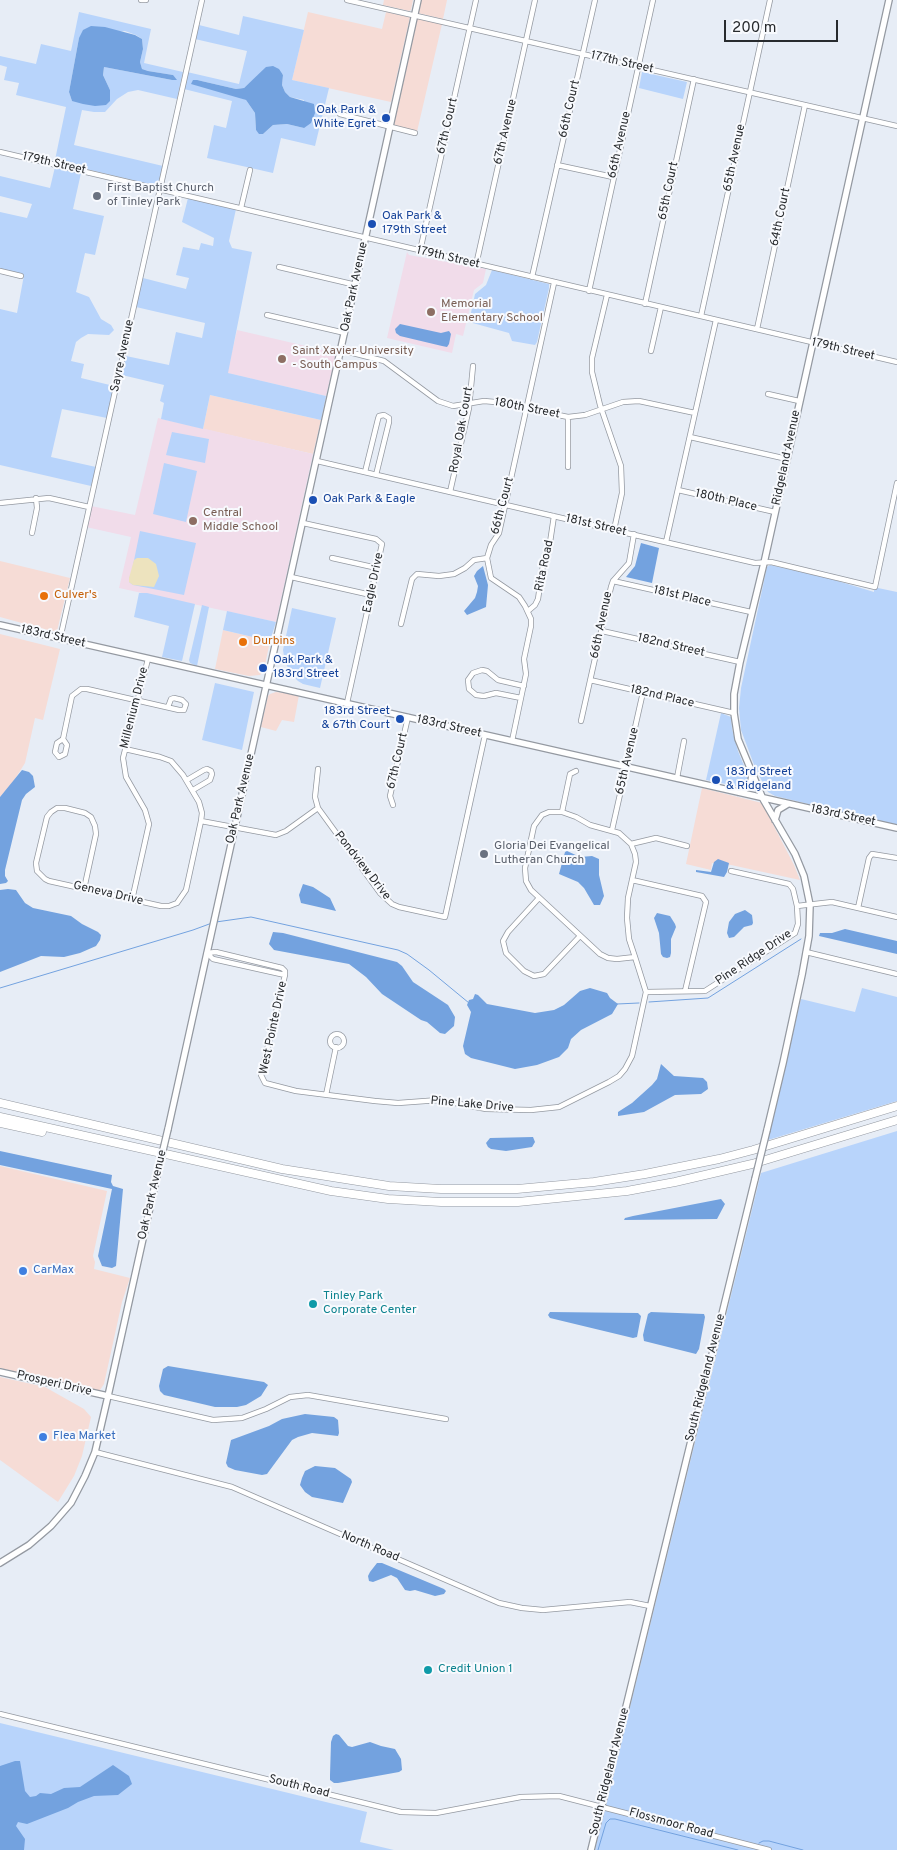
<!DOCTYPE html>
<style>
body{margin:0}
#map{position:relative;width:897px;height:1850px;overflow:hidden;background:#e7edf6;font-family:Overpass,sans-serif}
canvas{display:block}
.scale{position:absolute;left:724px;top:20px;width:114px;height:22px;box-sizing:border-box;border:2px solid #282b2e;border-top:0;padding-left:6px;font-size:15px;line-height:18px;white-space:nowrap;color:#282b2e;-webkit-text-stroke:4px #f8fafe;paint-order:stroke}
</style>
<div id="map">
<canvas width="897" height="1850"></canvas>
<div class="scale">200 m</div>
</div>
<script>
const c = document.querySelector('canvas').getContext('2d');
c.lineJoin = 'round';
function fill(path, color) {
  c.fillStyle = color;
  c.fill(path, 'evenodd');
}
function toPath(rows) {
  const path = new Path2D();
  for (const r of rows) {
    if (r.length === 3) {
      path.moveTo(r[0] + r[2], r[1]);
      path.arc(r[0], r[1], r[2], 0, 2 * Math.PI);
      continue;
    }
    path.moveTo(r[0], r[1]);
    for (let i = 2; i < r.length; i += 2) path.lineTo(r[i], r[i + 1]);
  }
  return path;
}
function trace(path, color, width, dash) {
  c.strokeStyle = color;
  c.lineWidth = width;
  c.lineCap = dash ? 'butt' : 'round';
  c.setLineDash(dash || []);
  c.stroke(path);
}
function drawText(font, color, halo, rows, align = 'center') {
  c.font = font + ' Overpass,sans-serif';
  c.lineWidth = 4;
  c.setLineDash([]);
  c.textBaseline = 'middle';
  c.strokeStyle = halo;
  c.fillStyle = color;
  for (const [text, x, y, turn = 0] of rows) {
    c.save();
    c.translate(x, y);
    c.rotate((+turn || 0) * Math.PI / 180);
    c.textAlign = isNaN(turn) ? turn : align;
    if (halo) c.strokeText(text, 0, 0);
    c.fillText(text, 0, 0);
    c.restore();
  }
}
const commercial = toPath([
 [384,0,413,0,411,10,409,11,383,5],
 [421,0,447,0,443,19,418,13],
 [308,12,382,29,386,12,410,17,391,102,292,80],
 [417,18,442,24,416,136,393,130],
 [210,395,321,420,313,454,203,429],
 [0,561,70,578,57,631,51,631,0,617],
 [223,630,270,641,264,670,260,675,249,676,215,669],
 [0,634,60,649,43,720,35,718,25,763,13,782,0,797],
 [276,692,299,695,294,722,282,720,276,731,261,727,268,696,270,694],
 [702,788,762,803,794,865,800,880,731,865,712,863,711,870,686,864],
 [0,1166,107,1191,93,1256,95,1262,94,1269,130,1278,122,1302,104,1384,100,1390,95,1390,0,1368],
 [0,1377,45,1387,84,1409,91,1417,82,1456,74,1476,58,1502,0,1460]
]);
const education = toPath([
 [407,252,409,255,486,269,483,283,474,290,463,336,456,334,452,353,387,338],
 [237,330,336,353,326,396,227,373],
 [158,418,313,454,276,622,119,588,131,537,86,527,91,506,135,515]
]);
const green = toPath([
 [79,12,151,29,144,63,183,72,177,99,138,90,128,92,117,99,105,112,94,112,82,110,74,145,163,166,158,186,56,162,55,160,66,107,16,95,19,83,4,80,7,67,0,65,0,56,36,64,41,44,71,51],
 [125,31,136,35,142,39,143,49,140,62,142,69,148,71,173,75,172,80,104,67,103,75,110,90,72,101,69,92,79,38],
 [243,16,304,30,292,80,329,88,315,146,281,138,273,173,207,158,214,125,226,128,232,101,184,89,187,72,239,84,247,51,195,39,199,25,239,35],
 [283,74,282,85,285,92,290,97,304,100,304,128,287,124,273,125,263,134,256,130,255,113,246,100,197,80,236,89,244,88,252,81],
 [642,72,687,82,683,99,639,88],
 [55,167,81,173,73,209,104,216,95,255,85,253,76,292,89,297,101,319,111,325,114,330,109,335,88,334,81,338,76,342,71,361,84,364,81,378,114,386,107,418,62,409,51,457,96,467,91,486,0,465,0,309,17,313,24,275,0,270,0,212,27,218,32,204,0,196,0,176,50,188],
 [188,198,236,209,229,241,232,248,252,252,228,373,326,396,321,420,210,395,203,429,161,419,164,403,160,401,164,385,122,375,126,356,169,365,176,332,202,338,205,323,136,307,143,278,186,289,189,278,176,275,183,247,199,250,201,243,213,246,214,238,182,222],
 [492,270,549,284,549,288,537,342,535,345,512,341,509,333,469,322,475,294,486,285],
 [172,432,209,439,205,463,166,455],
 [164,463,197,471,186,522,153,514],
 [140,531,196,543,184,595,133,585,129,582,129,578,131,575],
 [770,565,828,578,874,592,874,589,878,588,897,592,897,825,775,796,768,792,756,770,741,730,739,708,741,688,767,567],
 [139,593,147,593,195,604,182,661,162,657,169,626,134,617],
 [202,605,209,607,197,666,190,663,189,660],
 [292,608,336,618,320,688,303,684,298,681,292,675,285,662,283,650],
 [227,611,276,622,270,641,223,630],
 [215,683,254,692,242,750,202,740],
 [721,713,731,717,732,729,738,751,749,778,749,783,746,786,741,787,706,780],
 [862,988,897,997,897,1101,768,1140,801,999,855,1012],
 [897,1131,897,1850,595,1850,761,1173],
 [0,1723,367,1812,360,1842,394,1850,0,1850]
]);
const sand = toPath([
 [137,558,148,558,156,564,159,576,154,587,133,585,129,582,129,578,134,560]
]);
const water = toPath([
 [91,26,105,27,135,35,142,39,143,49,140,62,142,69,148,71,173,75,177,80,172,80,104,67,103,75,110,90,110,101,106,105,95,106,83,104,72,101,69,92,79,38,83,30],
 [273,66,279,69,283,75,282,85,285,92,290,97,314,104,315,113,311,123,304,128,287,124,273,125,263,134,259,134,256,130,255,113,246,100,191,84,193,80,197,80,236,89,244,88,266,67],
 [400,324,441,333,449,331,451,334,449,344,447,347,442,346,400,336,396,333,395,329],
 [641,543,659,548,652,583,626,577,635,566],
 [483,566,488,585,486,607,467,615,464,611,475,598,477,592,478,586,474,576,477,571],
 [22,770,29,772,33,776,35,787,26,794,22,800,5,870,5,876,8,881,6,883,0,884,0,797],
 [567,851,580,857,592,856,599,859,599,875,604,896,600,905,594,905,584,888,578,882,559,874,565,852],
 [718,859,729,863,727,872,724,877,696,872,696,870,711,872,714,862],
 [303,884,313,887,330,898,336,911,301,903,299,895],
 [8,889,16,890,25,903,33,908,71,916,82,924,98,932,101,935,100,940,96,946,80,953,64,957,41,956,0,972,0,890],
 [745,910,752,915,753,923,752,925,744,927,734,937,729,938,727,933,729,922,735,914],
 [657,913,670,916,675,924,676,927,671,939,671,953,670,957,667,958,663,957,661,954,659,933,654,918],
 [845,929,897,941,897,954,819,936,820,933,832,933],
 [273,932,283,933,397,962,402,966,413,982,448,1005,455,1017,454,1026,445,1034,440,1033,427,1022,421,1020,382,994,366,977,349,964,274,950,269,944],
 [590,988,607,993,610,998,618,1004,612,1014,581,1030,571,1039,568,1048,559,1057,537,1065,515,1069,471,1058,465,1054,463,1046,471,1012,467,1005,469,1000,473,999,475,994,478,995,487,1004,535,1013,554,1010,564,1005,580,991],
 [661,1064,674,1076,703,1078,707,1082,708,1089,701,1094,675,1095,644,1112,618,1116,618,1112,632,1103,652,1085,657,1079],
 [533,1137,535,1142,532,1147,506,1151,491,1149,488,1147,486,1143,490,1138],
 [0,1151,112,1175,111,1182,113,1186,123,1189,116,1266,112,1268,102,1266,98,1256,112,1189,0,1165],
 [721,1199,725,1204,717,1219,624,1220,625,1218,633,1216],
 [550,1312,638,1313,641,1316,637,1337,633,1338,550,1318,548,1315],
 [651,1312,704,1314,705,1317,699,1349,696,1354,644,1341,643,1335,648,1314],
 [168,1366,264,1382,268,1385,261,1396,246,1405,237,1407,215,1407,164,1395,160,1391,159,1386,163,1369],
 [305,1414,334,1417,338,1420,339,1433,338,1436,312,1433,298,1437,292,1440,267,1474,262,1475,235,1470,228,1467,226,1463,231,1440,269,1426,282,1419],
 [315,1466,335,1468,351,1479,352,1482,343,1503,312,1497,305,1492,300,1485,302,1478,305,1471],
 [377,1563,382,1563,444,1589,446,1591,444,1594,435,1596,415,1590,410,1591,405,1590,397,1578,391,1575,373,1582,369,1581,368,1576,370,1572],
 [336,1734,339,1735,348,1746,352,1747,370,1742,381,1746,395,1749,401,1759,402,1770,399,1772,338,1783,334,1783,330,1780,330,1775,331,1742,333,1736],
 [15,1761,20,1761,25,1791,30,1797,36,1796,40,1793,51,1794,64,1788,80,1787,113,1765,129,1776,132,1784,118,1795,94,1796,78,1802,68,1808,27,1824,18,1822,16,1826,25,1839,24,1850,0,1850,0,1766]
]);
const stream = toPath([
 [216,922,251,917,398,950,407,954,429,970,469,1003],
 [0,988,193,930,212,923],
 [649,1002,708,998,801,939],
 [617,1004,639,1003],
 [759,1843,763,1841,769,1841,803,1850],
 [598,1850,606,1823,610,1819,615,1819,738,1850]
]);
const street = toPath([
 [141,0,146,0],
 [347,0,897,126],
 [340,114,415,133],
 [0,152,897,362],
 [557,165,613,177],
 [241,208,250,170],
 [420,251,476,0],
 [476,265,535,0],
 [279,267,356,285],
 [0,271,21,276],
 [532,277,595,0],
 [589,291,653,0],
 [607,295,592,358,592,372,600,405,621,466,622,493,614,530],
 [645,304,694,79],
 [267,315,345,333],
 [701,316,770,0],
 [757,329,805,105],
 [341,350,384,361,438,401,453,406,484,401,495,402,568,417,585,415,623,402,639,401,695,413],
 [651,351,661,307],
 [768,394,799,401],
 [690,437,787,459],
 [317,461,755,563,771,562,875,587,897,483],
 [568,467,568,417],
 [365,472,378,419,379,416,384,415,389,418,389,422,376,475],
 [678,490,775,512],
 [450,492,469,408,473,366],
 [0,503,49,498,89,507],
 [303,523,376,539,382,544,347,703],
 [32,533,37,508,36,498],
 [666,542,716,320],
 [332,558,377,568],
 [291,577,371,595],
 [613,581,751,612],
 [528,611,535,605,538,599,543,565,549,549,554,516],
 [401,624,412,579,417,574,439,576,454,574,465,568,474,560,487,558],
 [602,631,740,662],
 [60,639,202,0],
 [590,680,734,713],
 [521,698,496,693,484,696,476,695,469,689,468,680,473,673,482,670,487,671,498,680,524,686],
 [581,721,611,587,613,581,629,563,634,534],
 [63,739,67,745,65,754,59,757,55,752,57,743,63,739,72,696,81,689,87,689,179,710,184,710,186,704,182,700,174,698,171,699,168,707],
 [512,741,526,674,524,659,531,626,531,619,525,606,519,597,491,578,487,558,491,545,499,533,554,283],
 [318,769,315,797,318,808,380,893,392,904,399,907,445,917,485,735],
 [677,778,684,741],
 [187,780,204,770,207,769,211,771,212,774,210,780,193,790],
 [393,805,390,796,408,717],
 [562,812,570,774,576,771],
 [201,821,276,835,286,831,318,808],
 [612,830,643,692],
 [631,844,656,838,687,846],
 [632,880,702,896,706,902,685,991],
 [84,889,96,834,95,826,91,817,85,813,65,808,57,808,51,812,47,817,36,863,37,871,45,879,49,881,161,906,169,906,177,903,186,890,201,821,202,813,199,802,183,775,171,761,160,757,125,749],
 [539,898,508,932,503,941,506,953,524,971,534,976,544,974,580,936],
 [132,900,149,824,145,810,126,777,123,758,148,659],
 [797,906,832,902,897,917],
 [858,908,869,858,872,854,897,858],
 [806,952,897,974],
 [207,953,216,952,282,968,285,971,285,975,261,1075,265,1083,296,1091,375,1101,398,1103,439,1100,486,1109,531,1110,559,1107,609,1082,619,1076,625,1069,632,1056,646,992,635,957,629,939,627,918,628,898,636,862,635,854,631,844,619,833,590,825,576,817,562,812,549,812,542,815,534,826,525,868,526,881,531,890,600,954,608,958,617,959,635,957],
 [207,953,213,959,285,975],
 [646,992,705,991,795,933,798,924,797,906,793,889,789,884,731,871],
 [337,1041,7],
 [326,1095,336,1047],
 [108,1396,213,1420,242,1418,266,1409,290,1397,308,1395,446,1419],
 [95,1452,232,1487,499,1603,522,1608,543,1610,630,1602,650,1606],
 [0,1714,401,1812,436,1813,521,1797,559,1796,769,1850]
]);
const secondary = toPath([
 [0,625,897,828],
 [738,792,748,788,751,782,752,774],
 [775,820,778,810,788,804],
 [168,1129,418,0],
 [767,1130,783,1063,802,975,809,936,810,905,804,876,795,854,763,799,738,739,734,713,734,694,740,662,764,563,889,0],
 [0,1372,108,1396],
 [0,1563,29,1545,51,1526,71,1503,85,1476,95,1452,108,1396,159,1167],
 [591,1850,755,1179]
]);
const highway = toPath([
 [0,1103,282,1169,389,1186,441,1189,517,1189,594,1182,645,1174,719,1159,753,1150,897,1106],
 [0,1117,331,1191,388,1199,441,1202,518,1202,627,1191,675,1182,752,1164,897,1120],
 [0,1123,42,1132]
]);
const secondaryBridge = toPath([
 [159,1167,168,1129],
 [755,1179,767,1130]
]);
const markers = [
 [386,118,5,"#1a4fb4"],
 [97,196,5,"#6b7280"],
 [372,224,5,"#1a4fb4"],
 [431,312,5,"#8d6e63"],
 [282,359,5,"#8d6e63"],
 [313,500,5,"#1a4fb4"],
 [193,521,5,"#8d6e63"],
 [44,596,5,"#e8710a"],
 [243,642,5,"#e8710a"],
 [263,668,5,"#1a4fb4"],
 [400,719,5,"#1a4fb4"],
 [716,780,5,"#1a4fb4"],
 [484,854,5,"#6b7280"],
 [23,1271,5,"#3f7fe0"],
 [313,1304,5,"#0f9aa8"],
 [43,1437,5,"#3f7fe0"],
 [428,1670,5,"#0f9aa8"]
];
const streetNames = [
 ["177th Street",622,63,13],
 ["66th Court",570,109,-77],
 ["67th Court",448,126,-77],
 ["67th Avenue",506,132,-77],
 ["66th Avenue",620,145,-77],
 ["65th Avenue",735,158,-78],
 ["179th Street",54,164,13],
 ["65th Court",669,191,-78],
 ["64th Court",781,217,-78],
 ["179th Street",448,258,13],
 ["Oak Park Avenue",355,287,-78],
 ["179th Street",843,350,13],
 ["Sayre Avenue",123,356,-78],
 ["180th Street",527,409,11],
 ["Royal Oak Court",462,430,-80],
 ["Ridgeland Avenue",787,458,-78],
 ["180th Place",726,501,13],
 ["66th Court",503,506,-75],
 ["181st Street",596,526,13],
 ["Rita Road",545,566,-78],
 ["Eagle Drive",374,583,-78],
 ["181st Place",682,597,13],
 ["66th Avenue",602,625,-78],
 ["183rd Street",53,637,13],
 ["182nd Street",671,646,13],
 ["182nd Place",662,697,13],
 ["Millenium Drive",135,708,-76],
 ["183rd Street",449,727,13],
 ["67th Court",398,761,-77],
 ["65th Avenue",628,761,-77],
 ["Oak Park Avenue",241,799,-77],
 ["183rd Street",843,816,12],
 ["Pondview Drive",362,866,52],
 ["Geneva Drive",108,894,13],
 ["Pine Ridge Drive",754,958,-34],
 ["West Pointe Drive",274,1028,-78],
 ["Pine Lake Drive",472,1105,5],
 ["Oak Park Avenue",153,1195,-77],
 ["South Ridgeland Avenue",706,1378,-76],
 ["Prosperi Drive",54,1384,13],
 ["North Road",370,1547,23],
 ["South Ridgeland Avenue",610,1772,-76],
 ["South Road",299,1787,14],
 ["Flossmoor Road",671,1824,15]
];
const transitNames = [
 ["Oak Park &",376,111,"right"],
 ["White Egret",376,125,"right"],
 ["Oak Park &",382,217],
 ["179th Street",382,231],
 ["Oak Park & Eagle",323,500],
 ["Oak Park &",273,661],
 ["183rd Street",273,675],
 ["183rd Street",390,712,"right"],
 ["& 67th Court",390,726,"right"],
 ["183rd Street",726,773],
 ["& Ridgeland",726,787]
];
const worshipNames = [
 ["First Baptist Church",107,189],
 ["of Tinley Park",107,203],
 ["Gloria Dei Evangelical",494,847],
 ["Lutheran Church",494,861]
];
const educationNames = [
 ["Memorial",441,305],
 ["Elementary School",441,319],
 ["Saint Xavier University",292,352],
 ["- South Campus",292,366],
 ["Central",203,514],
 ["Middle School",203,528]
];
const foodNames = [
 ["Culver's",54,596],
 ["Durbins",253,642]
];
const shopNames = [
 ["CarMax",33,1271],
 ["Flea Market",53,1437]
];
const cultureNames = [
 ["Tinley Park",323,1297],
 ["Corporate Center",323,1311],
 ["Credit Union 1",438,1670]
];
fill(commercial, '#f6dcd6');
fill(education, '#f1dcea');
fill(green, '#b8d4fb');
fill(sand, '#ede3be');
fill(water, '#73a2df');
trace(stream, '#73a2df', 1);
trace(street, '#9499a1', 6);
trace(secondary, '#9499a1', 8);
trace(highway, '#9499a1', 9);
trace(street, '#fff', 4.5);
trace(secondary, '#fff', 5.5);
trace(highway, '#fff', 8);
trace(secondaryBridge, '#9499a1', 8, []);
trace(secondaryBridge, '#fff', 5.5);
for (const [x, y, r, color] of markers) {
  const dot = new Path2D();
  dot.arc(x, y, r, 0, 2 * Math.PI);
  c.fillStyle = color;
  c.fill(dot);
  trace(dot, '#f8fafe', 2);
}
drawText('12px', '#282b2e', '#f8fafe', streetNames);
drawText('12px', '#164399', '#f8fafe', transitNames, 'left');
drawText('12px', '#5b616d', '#f8fafe', worshipNames, 'left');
drawText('12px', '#785e54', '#f8fafe', educationNames, 'left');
drawText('12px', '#c56008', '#f8fafe', foodNames, 'left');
drawText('12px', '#366cbe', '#f8fafe', shopNames, 'left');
drawText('12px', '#0d838f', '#f8fafe', cultureNames, 'left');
</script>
